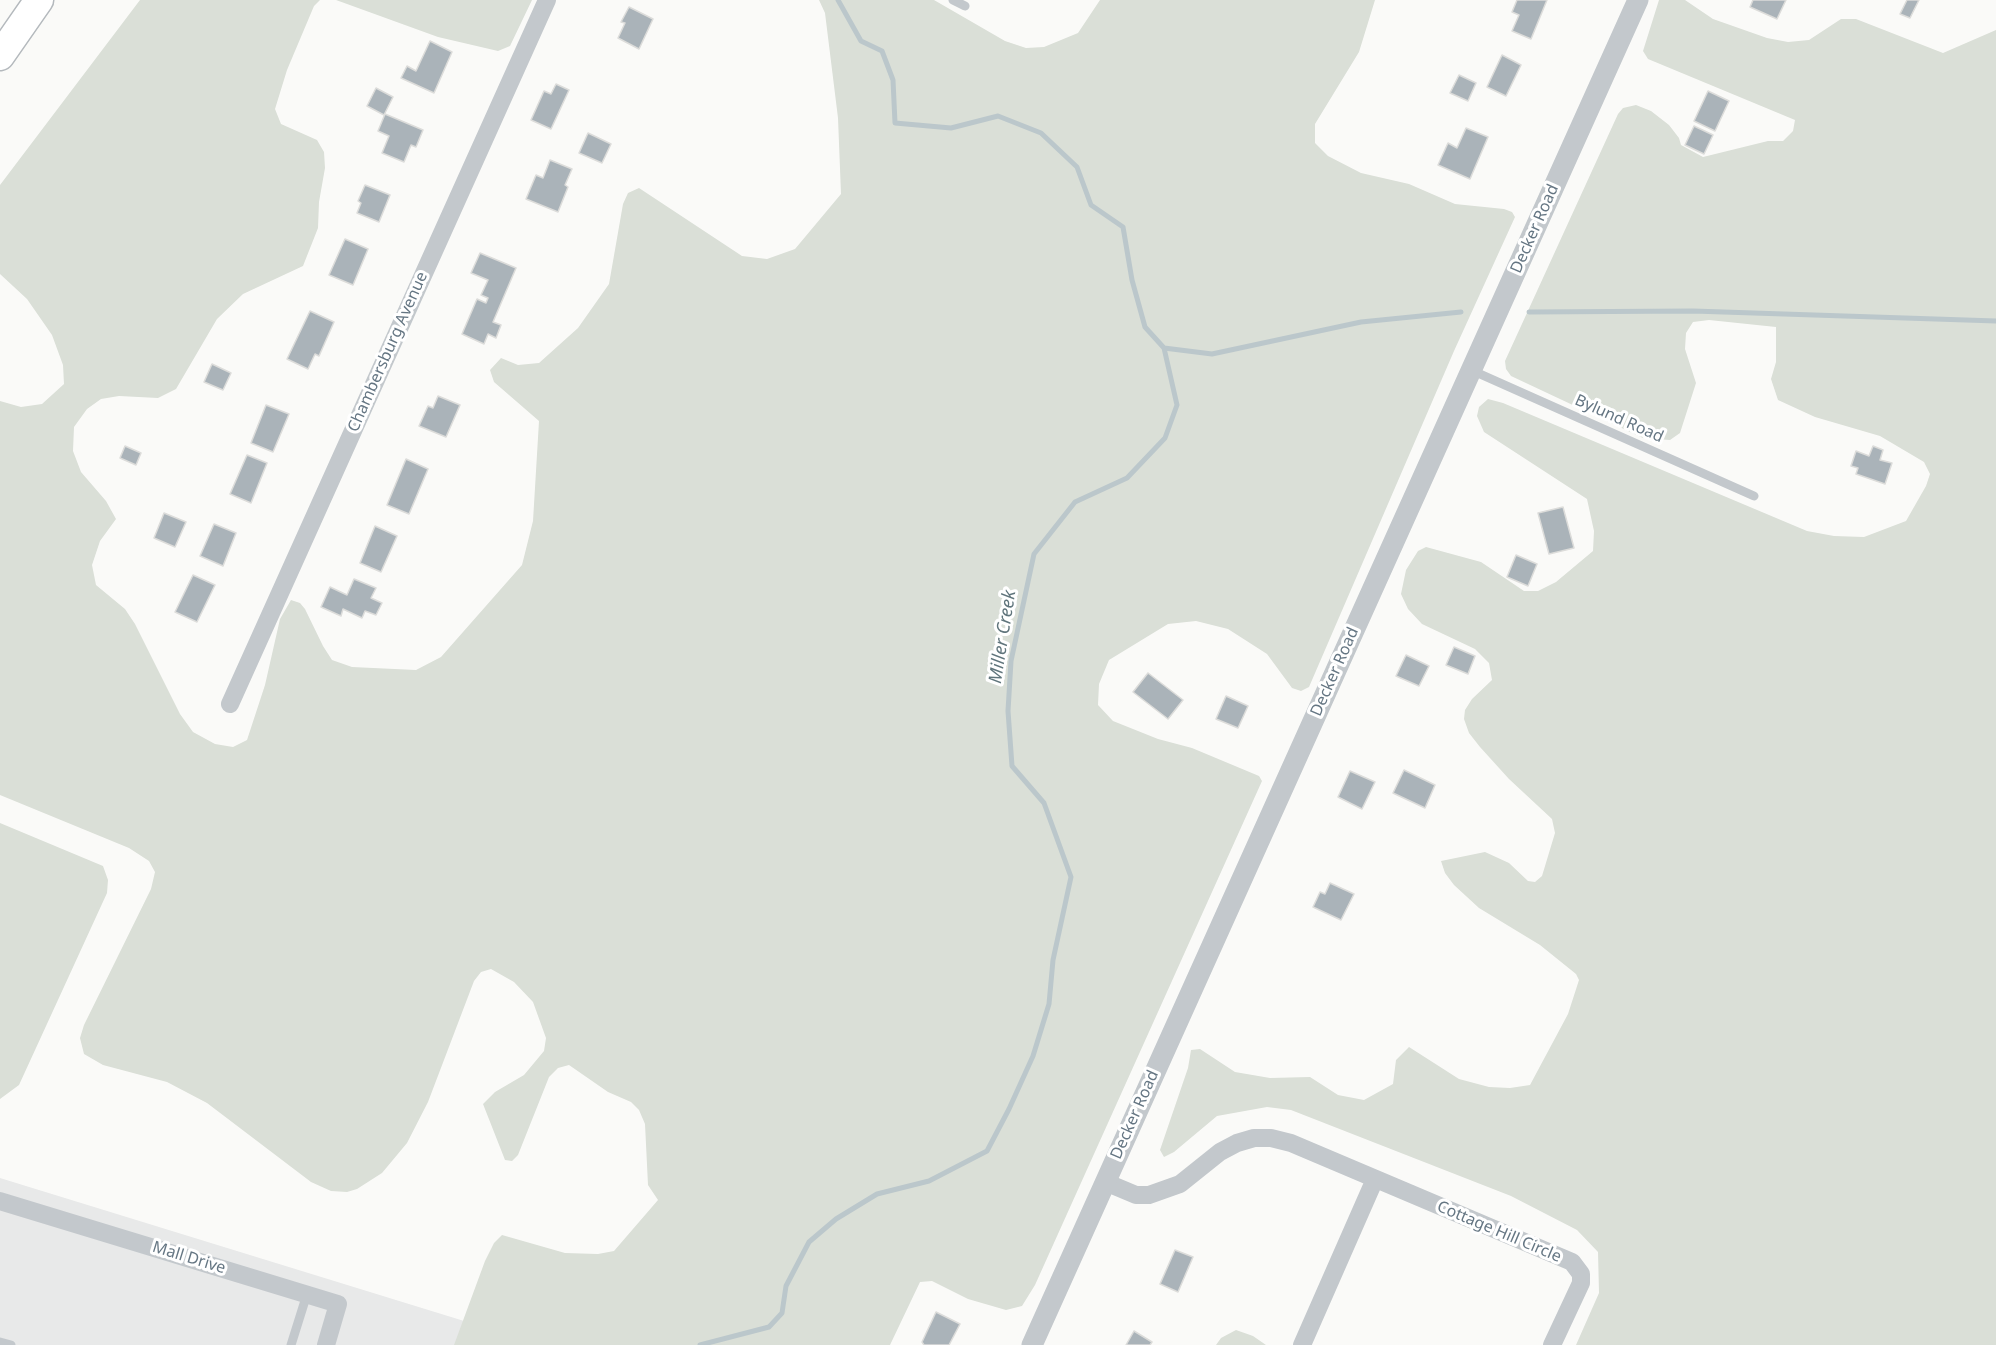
<!DOCTYPE html>
<style>
body{margin:0}
canvas{display:block;background:#fafaf8}
</style>
<canvas width="1996" height="1345"></canvas>
<script>
const c = document.querySelector('canvas').getContext('2d');
c.lineJoin = 'round';
function fill(path, color) {
  c.fillStyle = color;
  c.fill(path, 'evenodd');
}
function toPath(rows) {
  const path = new Path2D();
  for (const r of rows) {
    path.moveTo(r[0], r[1]);
    for (let i = 2; i < r.length; i += 2) path.lineTo(r[i], r[i + 1]);
  }
  return path;
}
function trace(path, color, width, dash) {
  c.strokeStyle = color;
  c.lineWidth = width;
  c.lineCap = dash ? 'butt' : 'round';
  c.setLineDash(dash || []);
  c.stroke(path);
}
function drawText(font, color, halo, rows, align = 'center') {
  c.font = font + ' "Noto Sans",sans-serif';
  c.lineWidth = 6;
  c.setLineDash([]);
  c.textBaseline = 'middle';
  c.strokeStyle = halo;
  c.fillStyle = color;
  for (const [text, x, y, turn = 0] of rows) {
    c.save();
    c.translate(x, y);
    c.rotate((+turn || 0) * Math.PI / 180);
    c.textAlign = isNaN(turn) ? turn : align;
    if (halo) c.strokeText(text, 0, 0);
    c.fillText(text, 0, 0);
    c.restore();
  }
}
const built = toPath([
 [0,1178,542,1345,0,1345]
]);
const green = toPath([
 [140,0,320,0,314,6,287,70,275,109,281,124,317,140,324,152,325,168,319,202,318,228,303,266,243,294,217,319,176,389,158,398,119,396,101,399,87,409,74,427,73,451,81,472,106,501,116,519,100,541,92,565,96,585,125,609,135,624,180,714,193,732,215,744,233,747,247,740,265,685,280,619,291,600,300,603,305,609,323,646,332,660,352,667,416,670,441,657,522,565,533,521,539,421,494,382,490,370,501,358,518,365,539,363,578,328,609,284,623,204,628,193,639,188,742,256,767,259,795,249,841,194,838,118,825,13,819,0,934,0,1005,41,1026,48,1044,47,1078,33,1100,0,1375,0,1359,52,1315,124,1315,143,1328,156,1361,173,1409,184,1455,204,1504,209,1512,212,1515,217,1454,351,1309,687,1301,691,1292,688,1267,654,1228,629,1196,621,1168,624,1109,660,1099,684,1098,705,1113,721,1158,739,1192,748,1259,776,1262,781,1035,1285,1022,1306,1006,1310,968,1299,932,1281,920,1282,890,1345,454,1345,485,1261,494,1243,502,1235,565,1253,598,1254,614,1251,658,1200,648,1185,645,1124,639,1110,631,1102,608,1092,569,1065,558,1068,549,1077,518,1155,512,1161,505,1160,483,1104,495,1092,524,1075,544,1051,546,1038,533,1002,514,982,491,969,481,972,474,981,428,1102,407,1143,382,1173,357,1189,347,1192,331,1191,311,1182,207,1103,167,1082,103,1065,84,1054,80,1038,84,1025,151,889,155,872,149,861,129,848,0,795,0,401,21,407,42,404,64,384,63,365,52,335,27,299,0,274,0,185],
 [336,0,532,0,510,46,498,51,438,37],
 [1659,0,1685,0,1713,19,1767,38,1788,42,1809,40,1841,19,1856,19,1943,53,1996,30,1996,1345,1576,1345,1599,1293,1598,1252,1577,1230,1511,1196,1291,1110,1267,1107,1217,1116,1174,1152,1164,1157,1160,1150,1188,1068,1191,1050,1200,1049,1235,1072,1270,1078,1310,1077,1338,1095,1364,1100,1393,1084,1396,1060,1409,1047,1459,1079,1489,1087,1510,1088,1530,1085,1568,1014,1579,980,1576,974,1540,945,1479,908,1454,885,1445,873,1441,861,1485,852,1509,863,1528,881,1535,882,1542,876,1555,833,1552,819,1509,779,1480,747,1469,733,1464,719,1465,710,1472,699,1492,680,1489,663,1475,649,1422,624,1408,609,1401,594,1406,570,1418,551,1426,547,1481,562,1524,591,1538,591,1556,582,1593,551,1594,531,1587,499,1484,432,1477,416,1479,407,1488,399,1503,403,1807,531,1834,536,1864,537,1906,521,1926,486,1930,474,1924,462,1880,436,1815,417,1778,400,1771,379,1776,362,1776,327,1709,320,1693,322,1686,333,1685,349,1696,383,1680,433,1670,440,1643,438,1511,376,1506,369,1505,361,1618,114,1623,108,1636,105,1651,111,1669,125,1679,138,1681,145,1703,157,1768,141,1783,141,1793,131,1795,120,1648,59,1643,51],
 [0,823,103,866,108,880,107,893,19,1085,0,1099],
 [1236,1330,1253,1336,1266,1345,1216,1345,1221,1338]
]);
const stream = toPath([
 [1529,312,1693,311,1996,321],
 [1164,348,1212,354,1361,322,1461,312],
 [700,1345,769,1327,782,1313,786,1286,809,1242,836,1219,877,1194,929,1181,987,1151,1009,1109,1033,1056,1049,1004,1053,960,1071,877,1044,803,1012,766,1008,711,1011,661,1034,554,1075,502,1127,478,1165,438,1177,405,1164,348,1145,327,1132,280,1123,227,1091,205,1077,167,1041,133,998,116,951,128,895,123,893,80,882,51,861,41,838,0]
]);
const building = toPath([
 [1517,0,1547,0,1531,39,1512,31,1519,15,1512,12,1517,0],
 [1753,0,1786,0,1777,19,1750,7,1753,0],
 [1907,0,1919,0,1910,18,1900,14,1907,0],
 [629,7,653,19,639,49,618,38,625,23,621,22,629,7],
 [430,41,452,52,434,93,401,78,407,66,416,71,430,41],
 [1502,55,1521,65,1506,96,1487,87,1502,55],
 [1459,75,1476,83,1468,101,1450,93,1459,75],
 [556,84,569,90,551,129,531,120,544,91,551,94,556,84],
 [376,88,393,97,384,115,367,106,376,88],
 [1708,91,1729,101,1715,131,1694,121,1708,91],
 [385,114,423,130,416,147,411,145,404,162,382,153,389,136,378,131,385,114],
 [1694,126,1713,135,1704,154,1685,145,1694,126],
 [1466,128,1488,137,1470,179,1438,165,1448,143,1457,148,1466,128],
 [588,133,611,144,602,163,579,153,588,133],
 [550,160,572,169,565,185,568,187,558,212,526,199,536,175,543,178,550,160],
 [365,185,390,195,379,222,357,213,361,203,358,201,365,185],
 [345,239,368,249,353,285,329,275,345,239],
 [480,253,516,268,493,322,501,325,496,338,488,334,484,344,462,334,477,299,486,303,488,298,481,295,488,280,471,273,480,253],
 [310,311,334,322,319,356,315,354,308,369,287,359,310,311],
 [212,364,231,373,223,390,204,382,212,364],
 [438,396,460,405,446,437,419,426,428,406,433,408,438,396],
 [266,405,289,414,273,452,251,443,266,405],
 [125,446,141,453,136,465,120,458,125,446],
 [1873,446,1883,450,1880,460,1892,463,1885,484,1856,474,1858,468,1851,466,1856,451,1869,456,1873,446],
 [247,455,267,463,251,503,230,494,247,455],
 [406,459,428,469,409,514,387,505,406,459],
 [1563,507,1574,548,1549,554,1538,513,1563,507],
 [164,513,186,522,175,547,154,538,164,513],
 [214,524,236,533,223,566,200,556,214,524],
 [375,526,397,536,381,572,360,563,375,526],
 [1516,555,1537,564,1528,586,1507,577,1516,555],
 [193,575,215,585,197,622,175,612,193,575],
 [354,579,376,588,371,598,382,603,376,615,365,611,362,618,343,609,341,616,321,607,330,587,347,595,354,579],
 [1454,647,1475,656,1468,674,1446,665,1454,647],
 [1406,655,1429,666,1419,686,1396,676,1406,655],
 [1148,673,1183,700,1168,719,1133,692,1148,673],
 [1226,696,1248,706,1238,728,1216,719,1226,696],
 [1404,770,1435,785,1425,808,1393,793,1404,770],
 [1350,771,1375,782,1362,809,1338,797,1350,771],
 [1330,883,1354,894,1341,920,1313,907,1320,892,1325,894,1330,883],
 [1175,1250,1193,1257,1178,1292,1160,1284,1175,1250],
 [936,1312,960,1324,949,1345,924,1345,922,1342,936,1312],
 [1134,1331,1152,1342,1150,1345,1126,1345,1134,1331]
]);
const service = toPath([
 [953,0,965,6],
 [1471,370,1754,496],
 [0,1342,11,1345],
 [291,1345,307,1294]
]);
const minor = toPath([
 [230,704,547,0],
 [1105,1182,1136,1195,1149,1195,1180,1184,1220,1152,1237,1143,1254,1138,1271,1138,1291,1143,1572,1262,1581,1274,1581,1283,1552,1345],
 [0,1201,338,1304,326,1345],
 [1302,1345,1375,1179]
]);
const tertiary = toPath([
 [1032,1345,1638,0]
]);
const trunk = toPath([
 [0,56,39,0]
]);
const streetNames = [
 ["Decker Road",1535,229,-66],
 ["Chambersburg Avenue",388,352,-66],
 ["Bylund Road",1619,419,24],
 ["Decker Road",1335,672,-66],
 ["Decker Road",1135,1115,-66],
 ["Cottage Hill Circle",1499,1232,23],
 ["Mall Drive",189,1258,17]
];
const waterNames = [
 ["Miller Creek",1003,637,-81]
];
fill(built, '#e8e9e9');
fill(green, '#dadfd7');
trace(stream, '#bbc7cb', 5);
fill(building, '#aab3b9');
trace(building, '#dcdcda', 1.5);
trace(trunk, '#b4b9bd', 31);
trace(service, '#c3c8cc', 9);
trace(minor, '#c3c8cc', 18);
trace(tertiary, '#c3c8cc', 21);
trace(trunk, '#fff', 28);
drawText('16px', '#657683', '#fff', streetNames);
drawText('italic 18px', '#60757c', '#fff', waterNames);
</script>
